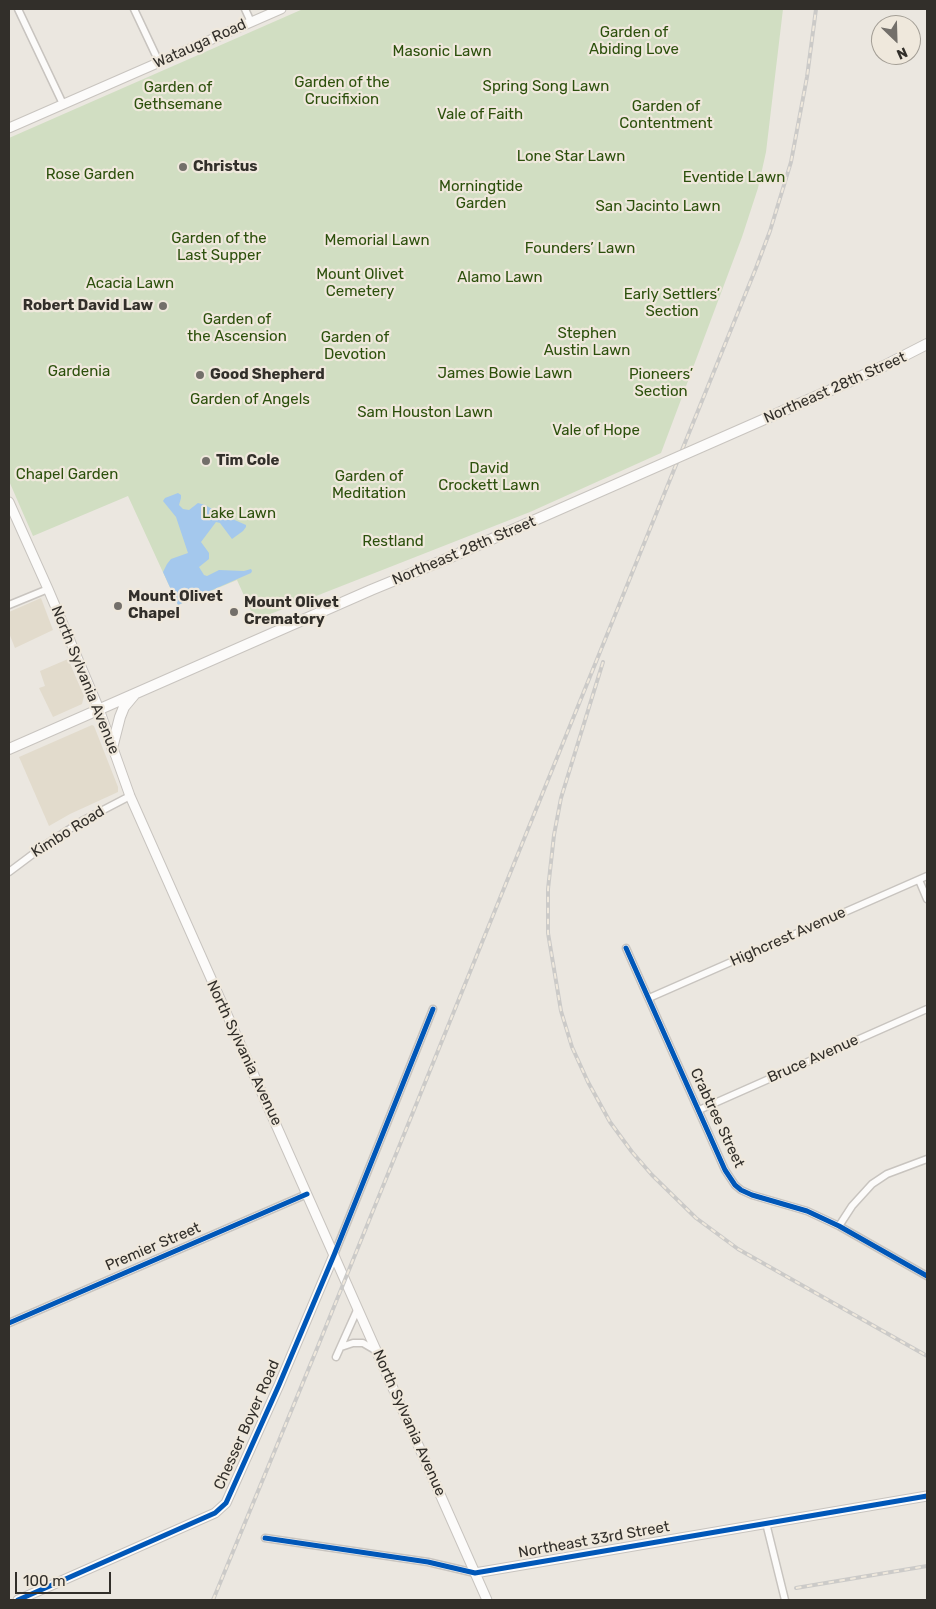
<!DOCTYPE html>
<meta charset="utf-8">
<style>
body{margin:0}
#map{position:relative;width:936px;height:1609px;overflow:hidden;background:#ebe7e0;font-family:Rubik,sans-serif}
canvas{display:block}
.frame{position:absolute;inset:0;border:10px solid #322f2a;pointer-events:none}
.north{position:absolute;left:871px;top:15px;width:50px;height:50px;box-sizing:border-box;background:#efe8dc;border:1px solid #a39e95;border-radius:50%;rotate:156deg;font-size:14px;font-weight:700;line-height:20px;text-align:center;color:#322f2a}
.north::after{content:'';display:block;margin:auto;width:18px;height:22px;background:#736f6a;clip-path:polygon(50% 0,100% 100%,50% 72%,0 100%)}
.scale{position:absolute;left:15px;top:1572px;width:96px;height:22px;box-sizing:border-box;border:2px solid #322f2a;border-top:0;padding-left:6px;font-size:15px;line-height:18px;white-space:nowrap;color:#322f2a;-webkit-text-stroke:4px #efe8dc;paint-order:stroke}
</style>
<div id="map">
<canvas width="936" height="1609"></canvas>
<div class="frame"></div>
<div class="north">N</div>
<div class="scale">100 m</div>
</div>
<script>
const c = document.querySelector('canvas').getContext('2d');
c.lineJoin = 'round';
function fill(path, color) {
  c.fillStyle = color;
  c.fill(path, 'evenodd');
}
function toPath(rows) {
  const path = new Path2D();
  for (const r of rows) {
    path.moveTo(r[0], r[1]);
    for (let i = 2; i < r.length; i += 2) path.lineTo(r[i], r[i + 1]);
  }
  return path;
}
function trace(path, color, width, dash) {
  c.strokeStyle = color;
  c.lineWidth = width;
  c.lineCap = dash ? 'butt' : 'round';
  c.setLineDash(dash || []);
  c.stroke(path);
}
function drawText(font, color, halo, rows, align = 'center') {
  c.font = font + ' Rubik,sans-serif';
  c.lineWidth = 4.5;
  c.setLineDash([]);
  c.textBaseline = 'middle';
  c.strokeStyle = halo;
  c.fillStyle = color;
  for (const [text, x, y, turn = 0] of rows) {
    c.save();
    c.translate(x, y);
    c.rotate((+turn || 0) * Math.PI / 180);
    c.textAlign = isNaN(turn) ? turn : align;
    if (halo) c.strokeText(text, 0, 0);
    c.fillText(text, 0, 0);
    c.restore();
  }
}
const commercial = toPath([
 [41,598,53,630,15,648,9,633,9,612],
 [68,659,84,696,82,704,53,717,39,688,45,686,40,671],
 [92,725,94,726,118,787,118,792,70,814,49,826,19,757]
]);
const green = toPath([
 [303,9,783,9,766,152,758,188,742,237,661,453,530,512,255,620,237,580,178,605,128,496,33,536,9,481,9,138]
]);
const water = toPath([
 [178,493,181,495,181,498,179,505,183,509,189,510,198,503,205,505,221,514,246,525,246,527,243,531,232,539,220,523,216,522,201,542,209,553,209,559,199,567,204,575,207,576,219,570,244,571,251,569,252,571,251,573,178,605,163,572,167,564,171,559,188,553,176,517,163,501,165,498]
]);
const street = toPath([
 [18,9,63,104],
 [134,9,159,62],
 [245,9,251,22],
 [9,605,48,589],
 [9,872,45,845,82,821,130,796],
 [919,880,927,899],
 [626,948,725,1170,735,1185,741,1190,752,1195,807,1211,839,1226,927,1276],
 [649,998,927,876],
 [699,1110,927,1009],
 [839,1226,852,1206,872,1184,887,1174,927,1159],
 [334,1255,433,1009],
 [9,1323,307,1194],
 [341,1347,353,1343,363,1343,375,1350],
 [336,1357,358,1308],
 [766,1523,785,1600],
 [265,1538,428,1562,475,1573]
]);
const secondary = toPath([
 [9,128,281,9],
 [9,502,48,589,99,709,130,796,487,1600],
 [475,1573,927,1496],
 [18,1600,215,1513,226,1503,279,1385,334,1255]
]);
const primary = toPath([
 [833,389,884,366,927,344],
 [112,748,120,717,124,707,134,695],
 [9,749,371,590,444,560]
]);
const rail = toPath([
 [603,662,561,798,554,835,548,889,548,933,561,1011,572,1047,588,1082,610,1122,632,1152,652,1175,696,1218,738,1249,927,1356],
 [796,1588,927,1566],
 [213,1600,316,1351,756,268,770,231,791,162,807,77,816,9]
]);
const primaryBridge = toPath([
 [444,560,833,389]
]);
const cycleway = toPath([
 [626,948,725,1170,735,1185,741,1190,752,1195,807,1211,839,1226,927,1276],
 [9,1323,307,1194],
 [265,1538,428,1562,475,1573,927,1496],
 [18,1600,215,1513,226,1503,279,1385,334,1255,433,1009]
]);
const markers = [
 [183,167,5,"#736f6a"],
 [163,306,5,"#736f6a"],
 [200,375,5,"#736f6a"],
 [206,461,5,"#736f6a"],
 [118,606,5,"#736f6a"],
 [234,612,5,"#736f6a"]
];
const parkNames = [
 ["Garden of",634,33],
 ["Abiding Love",634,50],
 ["Masonic Lawn",442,52],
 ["Garden of the",342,83],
 ["Crucifixion",342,100],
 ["Spring Song Lawn",546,87],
 ["Garden of",178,88],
 ["Gethsemane",178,105],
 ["Garden of",666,107],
 ["Contentment",666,124],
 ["Vale of Faith",480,115],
 ["Lone Star Lawn",571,157],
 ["Rose Garden",90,175],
 ["Eventide Lawn",734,178],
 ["Morningtide",481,187],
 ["Garden",481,204],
 ["San Jacinto Lawn",658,207],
 ["Garden of the",219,239],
 ["Last Supper",219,256],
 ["Memorial Lawn",377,241],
 ["Founders’ Lawn",580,249],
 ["Mount Olivet",360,275],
 ["Cemetery",360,292],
 ["Alamo Lawn",500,278],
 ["Acacia Lawn",130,284],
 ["Early Settlers’",672,295],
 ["Section",672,312],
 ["Garden of",237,320],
 ["the Ascension",237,337],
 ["Stephen",587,334],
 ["Austin Lawn",587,351],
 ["Garden of",355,338],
 ["Devotion",355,355],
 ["Gardenia",79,372],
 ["James Bowie Lawn",505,374],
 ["Pioneers’",661,375],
 ["Section",661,392],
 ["Garden of Angels",250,400],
 ["Sam Houston Lawn",425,413],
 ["Vale of Hope",596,431],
 ["David",489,469],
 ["Crockett Lawn",489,486],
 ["Chapel Garden",67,475],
 ["Garden of",369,477],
 ["Meditation",369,494],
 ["Lake Lawn",239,514],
 ["Restland",393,542]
];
const streetNames = [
 ["Watauga Road",200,44,-24],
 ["Northeast 28th Street",835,388,-24],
 ["Northeast 28th Street",464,551,-23],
 ["North Sylvania Avenue",85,680,68],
 ["Kimbo Road",68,832,-32],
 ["Highcrest Avenue",788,937,-24],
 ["North Sylvania Avenue",244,1053,65],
 ["Bruce Avenue",813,1059,-24],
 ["Crabtree Street",717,1118,65],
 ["Premier Street",153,1247,-23],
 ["North Sylvania Avenue",409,1423,66],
 ["Chesser Boyer Road",247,1425,-66],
 ["Northeast 33rd Street",594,1540,-10]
];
const poiNames = [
 ["Christus",193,167],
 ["Robert David Law",153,306,"right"],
 ["Good Shepherd",210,375],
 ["Tim Cole",216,461],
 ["Mount Olivet",128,597],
 ["Chapel",128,614],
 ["Mount Olivet",244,603],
 ["Crematory",244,620]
];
fill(commercial, '#e2dbcc');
fill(green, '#d1dec2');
fill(water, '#a4c8ed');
trace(street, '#c8c4bf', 9);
trace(secondary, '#c8c4bf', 11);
trace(primary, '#c8c4bf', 12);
trace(street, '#fcfbfa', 6);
trace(secondary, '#fcfbfa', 9);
trace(primary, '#fcfbfa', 10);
trace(rail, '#cbcac8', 4);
trace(rail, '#efe8dc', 2, [5.5]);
trace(primaryBridge, '#c8c4bf', 12, []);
trace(primaryBridge, '#fcfbfa', 10);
trace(cycleway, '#0057b8', 5);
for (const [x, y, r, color] of markers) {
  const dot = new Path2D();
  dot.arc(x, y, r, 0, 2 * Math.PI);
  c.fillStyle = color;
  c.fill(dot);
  trace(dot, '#efe8dc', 2);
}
drawText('15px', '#2c500c', '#efe8dc', parkNames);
drawText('15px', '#322f2a', '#efe8dc', streetNames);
drawText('bold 15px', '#322f2a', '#efe8dc', poiNames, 'left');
</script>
